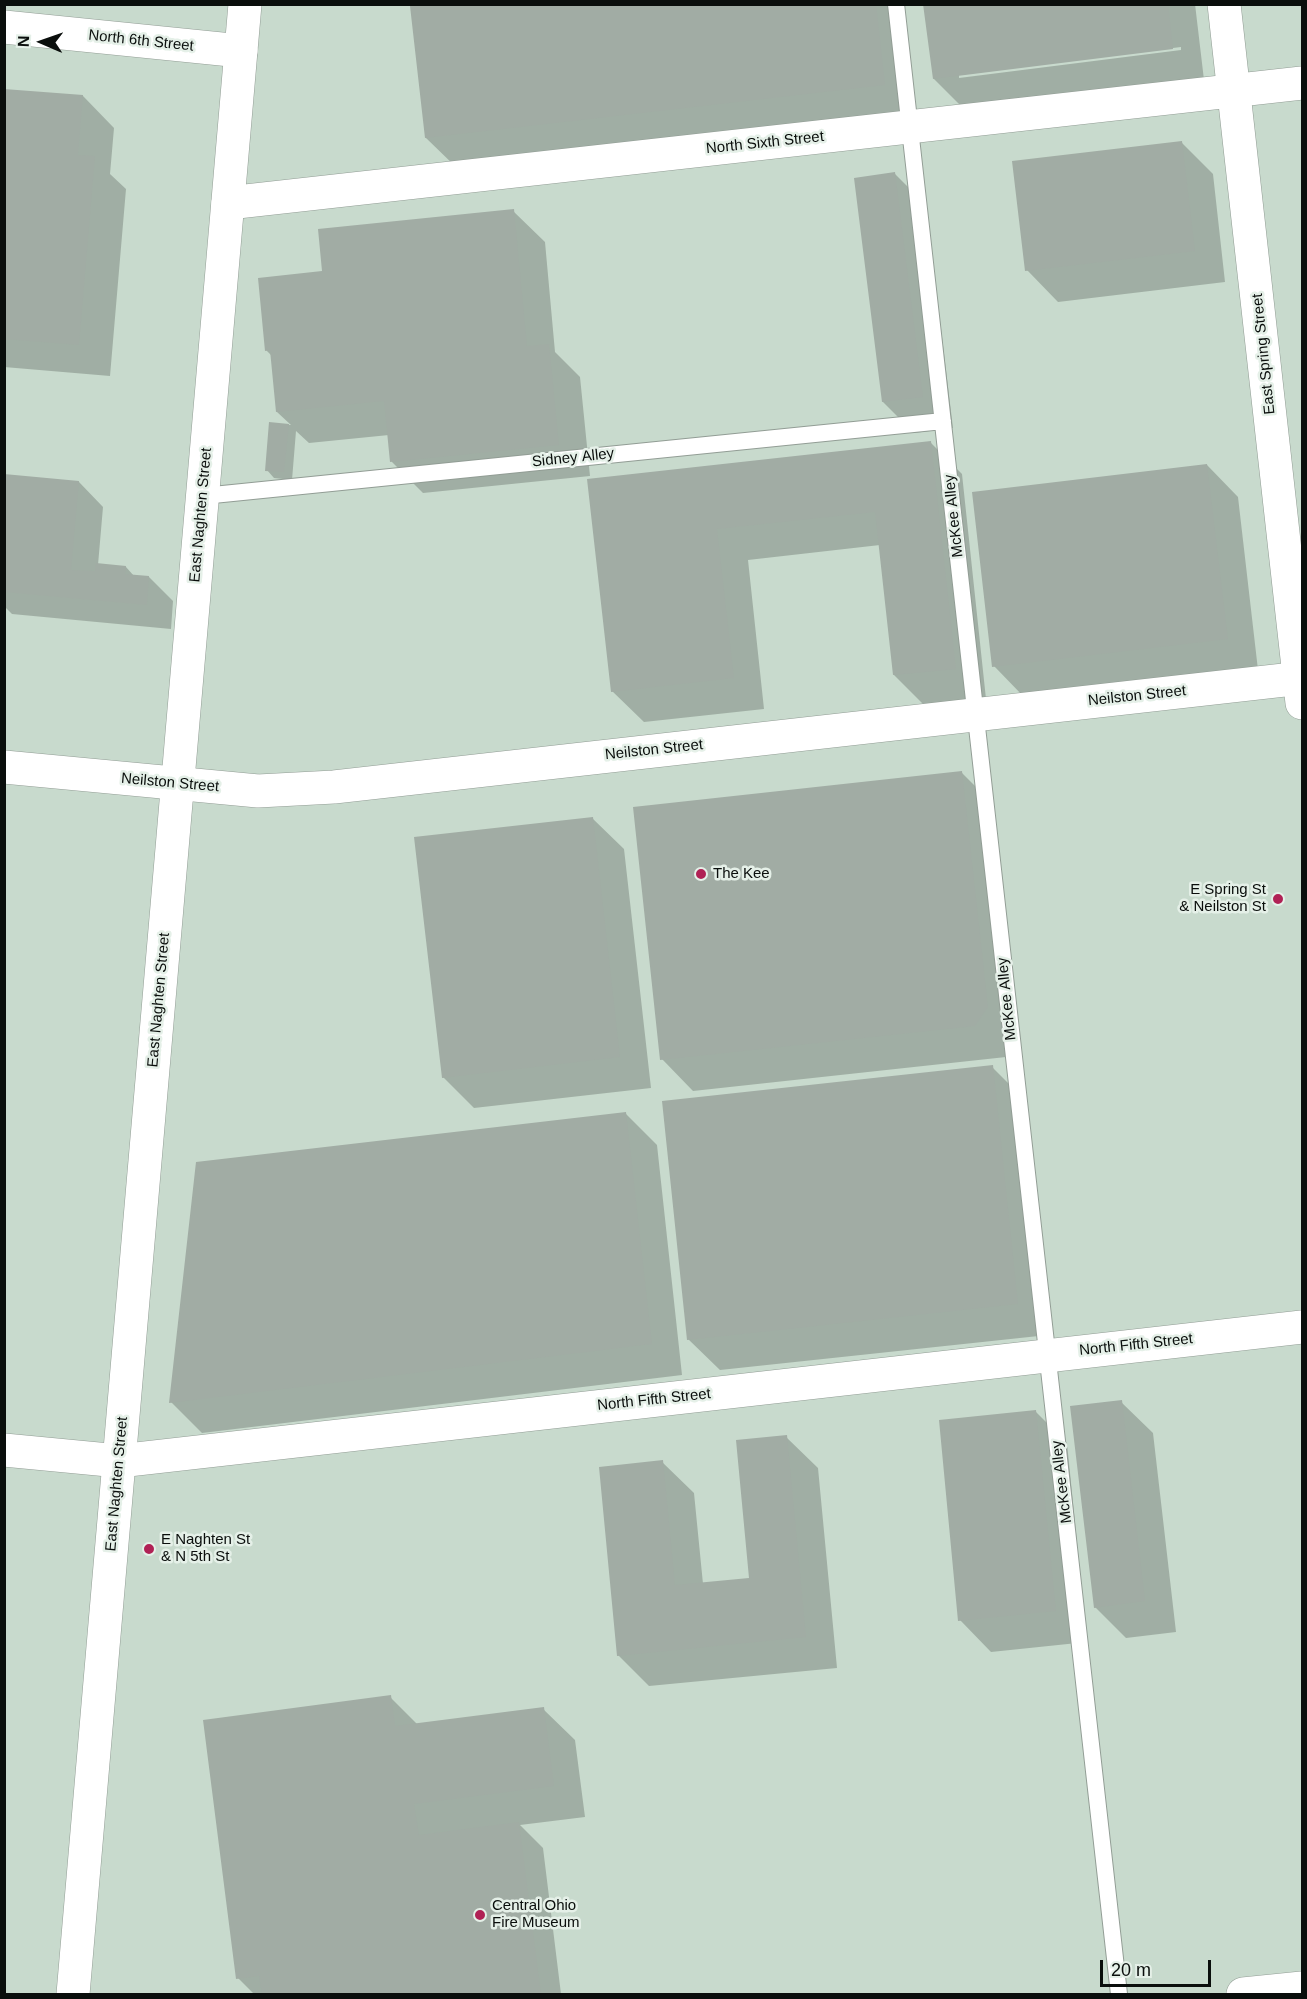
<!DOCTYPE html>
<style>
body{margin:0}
#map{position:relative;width:1307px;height:1999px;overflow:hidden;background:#d8e3db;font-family:Arial,sans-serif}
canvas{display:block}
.frame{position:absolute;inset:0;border:6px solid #0a0e0c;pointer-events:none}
.north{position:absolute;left:12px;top:12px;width:60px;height:60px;-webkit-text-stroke:4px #e5f0e8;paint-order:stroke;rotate:272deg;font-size:16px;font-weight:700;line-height:24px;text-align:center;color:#0a0e0c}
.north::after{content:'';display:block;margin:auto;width:21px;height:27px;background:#0a0e0c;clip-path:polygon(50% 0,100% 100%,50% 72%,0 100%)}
.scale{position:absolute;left:1100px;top:1960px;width:111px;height:27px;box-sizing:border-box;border:3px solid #0a0e0c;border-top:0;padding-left:8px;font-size:18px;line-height:21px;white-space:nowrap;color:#0a0e0c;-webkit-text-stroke:4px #e5f0e8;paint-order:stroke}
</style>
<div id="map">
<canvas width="1307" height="1999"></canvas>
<div class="frame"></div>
<div class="north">N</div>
<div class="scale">20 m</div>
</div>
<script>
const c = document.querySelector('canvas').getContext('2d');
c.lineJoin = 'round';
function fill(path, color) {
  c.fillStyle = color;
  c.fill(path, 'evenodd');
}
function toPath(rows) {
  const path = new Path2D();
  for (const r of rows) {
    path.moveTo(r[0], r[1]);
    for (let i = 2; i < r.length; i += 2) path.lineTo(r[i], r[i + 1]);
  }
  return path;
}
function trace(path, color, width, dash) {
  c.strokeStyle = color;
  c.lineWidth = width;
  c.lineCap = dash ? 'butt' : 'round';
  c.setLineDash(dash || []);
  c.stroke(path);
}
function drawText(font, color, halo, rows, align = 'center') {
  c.font = font + ' Arial,sans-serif';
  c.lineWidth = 5;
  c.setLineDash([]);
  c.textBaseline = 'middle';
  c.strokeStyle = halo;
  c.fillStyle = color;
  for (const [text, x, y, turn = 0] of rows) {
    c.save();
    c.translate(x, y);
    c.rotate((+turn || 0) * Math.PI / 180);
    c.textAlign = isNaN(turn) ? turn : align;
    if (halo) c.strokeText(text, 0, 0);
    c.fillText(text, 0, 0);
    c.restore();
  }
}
const built = toPath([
 [5,5,1302,5,1302,1994,5,1994]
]);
const shadow = toPath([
 [432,4,903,4,916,116,458,169,426,138],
 [925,4,1195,4,1204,80,965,110,934,79],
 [1181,47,1181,50,959,78,959,75],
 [4,90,83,96,114,128,110,174,126,189,110,376,4,367],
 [1182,143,1213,174,1225,282,1058,302,1027,270],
 [895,174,926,205,953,428,914,433,883,402],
 [513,211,545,242,555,352,580,377,590,476,423,493,392,462,389,435,309,443,296,431,292,480,274,478,267,470,271,424,291,425,277,412,272,356,266,350,324,273],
 [930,442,962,474,986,699,925,706,894,675,880,545,748,560,764,709,644,722,612,691,589,480],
 [1207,465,1238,497,1258,670,1025,698,994,666],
 [4,476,79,482,103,507,98,565,126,567,134,576,149,577,173,601,171,629,12,614,4,606],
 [962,773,993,804,1006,1057,693,1091,662,1059],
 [592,818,624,849,651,1088,474,1108,443,1077],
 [992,1067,1023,1098,1048,1335,720,1370,688,1339],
 [626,1114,657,1145,682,1375,202,1433,171,1402],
 [1121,1402,1153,1433,1176,1632,1126,1638,1095,1607],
 [1036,1412,1067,1443,1087,1642,991,1652,960,1620],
 [786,1437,818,1468,837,1668,649,1686,618,1655,662,1462,694,1493,703,1584,751,1579],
 [390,1697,418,1725,543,1709,575,1740,585,1817,520,1825,543,1848,561,1994,254,1994,238,1978]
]);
const building = toPath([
 [419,4,876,4,885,85,425,138,410,6],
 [923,4,1168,4,1173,49,933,79],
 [4,89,83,95,78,155,95,156,79,345,4,339],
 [1182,141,1195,251,1025,271,1012,161],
 [895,172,923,397,882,402,854,178],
 [514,209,527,346,549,344,559,445,390,462,384,401,276,412,270,350,265,351,258,278,322,271,318,229],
 [269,422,289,424,284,472,265,471],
 [931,441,956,669,893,675,875,512,717,529,734,678,611,692,587,479],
 [1207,464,1228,639,992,667,972,492],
 [4,474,79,481,71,570,95,571,96,563,126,566,125,574,149,576,147,605,4,592],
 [962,771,988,1007,975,1026,660,1060,633,807],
 [593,817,620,1057,442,1078,414,837],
 [993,1065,1018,1304,687,1340,662,1101],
 [626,1112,652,1344,169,1403,196,1162],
 [1122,1400,1145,1601,1094,1608,1070,1406],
 [1036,1410,1056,1611,958,1621,939,1420],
 [787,1435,806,1637,617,1656,599,1467,663,1460,675,1585,749,1578,736,1440],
 [391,1695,395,1726,544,1707,554,1786,414,1804,419,1835,519,1822,541,1994,262,1994,259,1976,236,1979,203,1720]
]);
const lane = toPath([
 [896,4,1119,1994],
 [203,496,943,421]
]);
const street = toPath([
 [4,27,241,51],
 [228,203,1302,83],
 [4,767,258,791,334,787,1302,678],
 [4,1450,119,1461,1302,1327]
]);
const secondary = toPath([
 [1224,4,1302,703],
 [73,1994,245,4]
]);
const primary = toPath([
 [1243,1994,1302,1988]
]);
const markers = [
 [701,874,6,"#b02155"],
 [1278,899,6,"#b02155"],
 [149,1549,6,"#b02155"],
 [480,1915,6,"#b02155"]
];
const streetNames = [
 ["North 6th Street",141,41,6],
 ["North Sixth Street",765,143,-6],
 ["East Spring Street",1264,354,-96],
 ["Sidney Alley",573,458,-6],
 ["East Naghten Street",201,515,-85],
 ["McKee Alley",954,516,-96],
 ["Neilston Street",1137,696,-6],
 ["Neilston Street",654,750,-6],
 ["Neilston Street",170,783,5],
 ["McKee Alley",1007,999,-96],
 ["East Naghten Street",159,1000,-85],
 ["North Fifth Street",1136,1345,-6],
 ["North Fifth Street",654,1400,-6],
 ["McKee Alley",1062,1482,-97],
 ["East Naghten Street",117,1484,-85]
];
const poiNames = [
 ["The Kee",713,874],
 ["E Spring St",1266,890,"right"],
 ["& Neilston St",1266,907,"right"],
 ["E Naghten St",161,1540],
 ["& N 5th St",161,1557],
 ["Central Ohio",492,1906],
 ["Fire Museum",492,1923]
];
fill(built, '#c8dacd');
fill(shadow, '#0003');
fill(building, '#a1aca4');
trace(lane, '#929d95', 18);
trace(street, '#929d95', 34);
trace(secondary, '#929d95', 34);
trace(primary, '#929d95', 34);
trace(lane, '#fff', 16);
trace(street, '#fff', 33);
trace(secondary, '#fff', 33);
trace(primary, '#fff', 33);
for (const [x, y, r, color] of markers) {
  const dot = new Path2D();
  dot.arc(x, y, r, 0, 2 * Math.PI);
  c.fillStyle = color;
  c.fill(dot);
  trace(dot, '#e5f0e8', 2);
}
drawText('15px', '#0a0e0c', '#e5f0e8', streetNames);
drawText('15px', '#0a0e0c', '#e5f0e8', poiNames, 'left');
</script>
